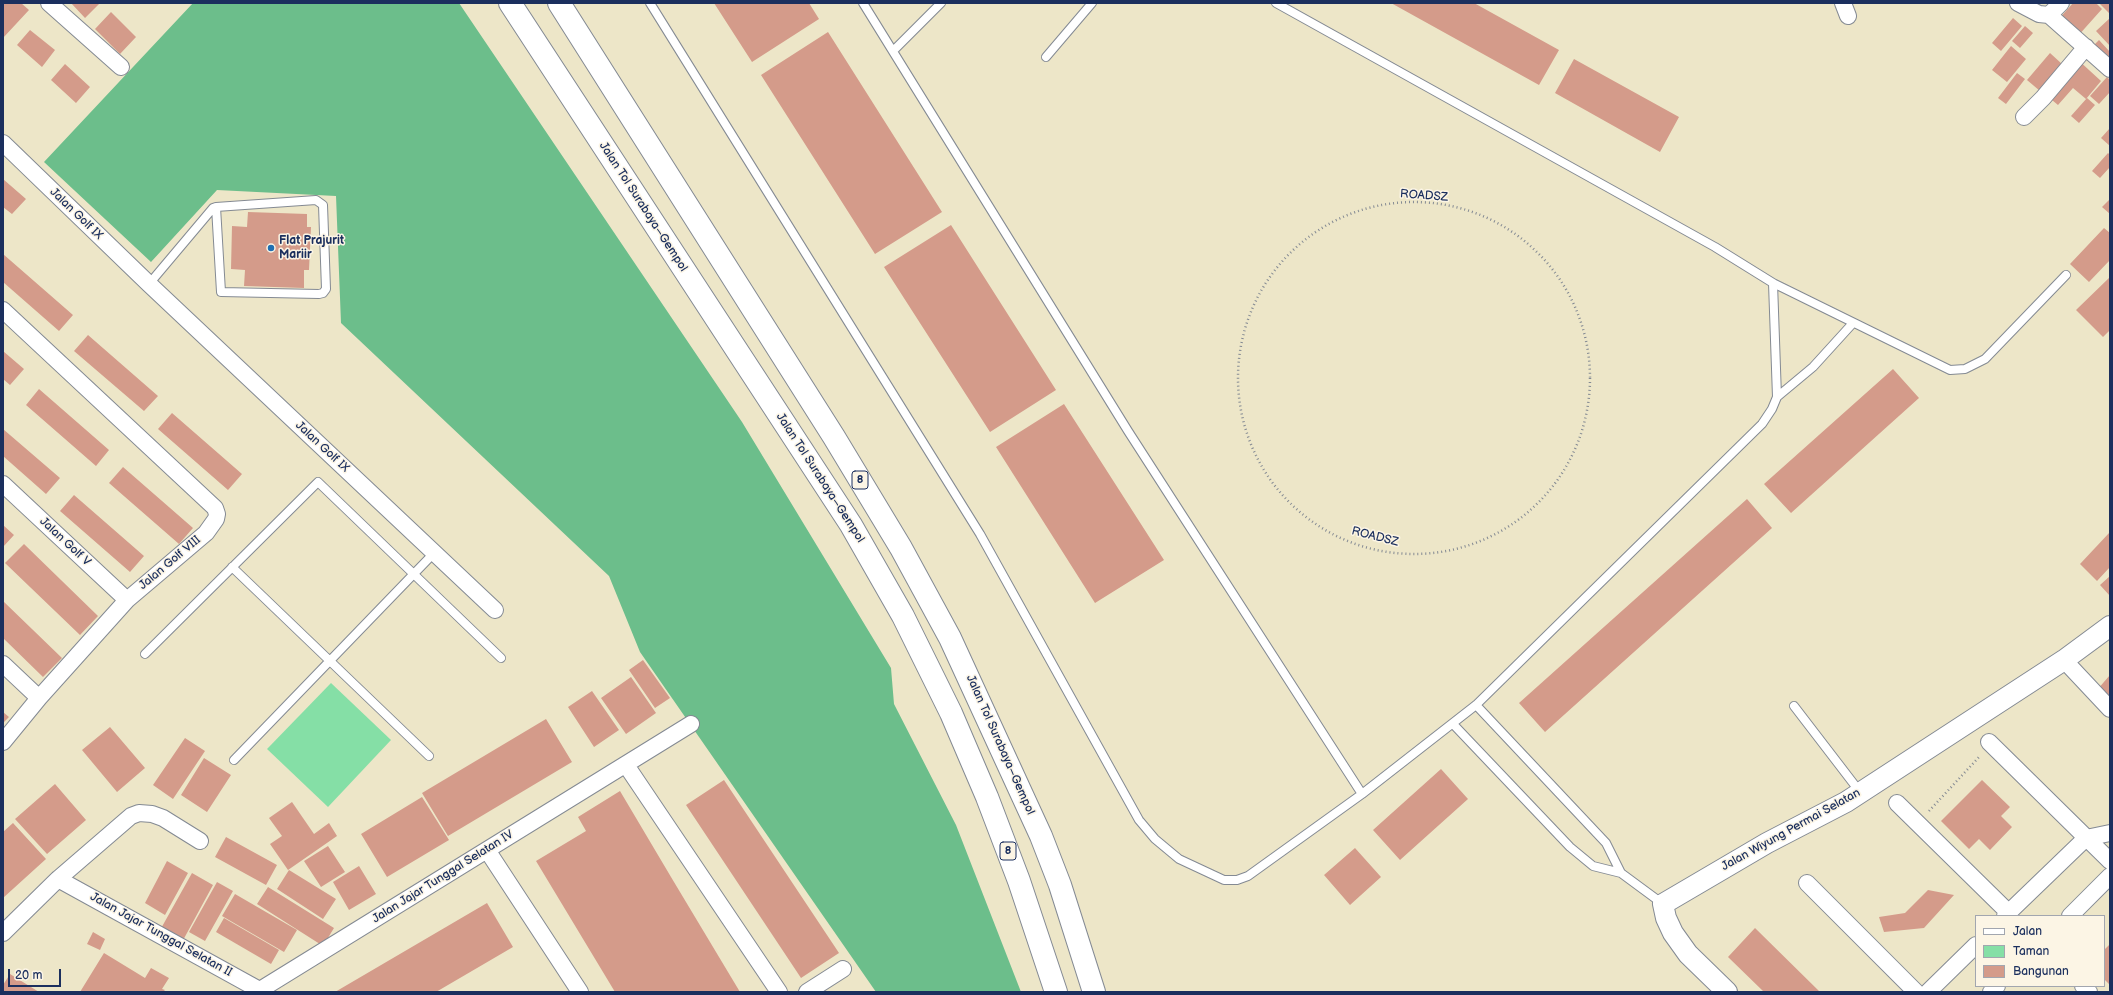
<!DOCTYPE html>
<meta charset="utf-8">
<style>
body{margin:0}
#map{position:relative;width:2113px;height:995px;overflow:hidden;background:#ede6c8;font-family:"Balsamiq Sans",sans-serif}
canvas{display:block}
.frame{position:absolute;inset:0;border:4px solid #1b2f5e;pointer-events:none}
.legend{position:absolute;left:1975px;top:915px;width:130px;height:72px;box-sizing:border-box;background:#fcf5e5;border:1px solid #a2a6af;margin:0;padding:5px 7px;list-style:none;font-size:12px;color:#1b2f5e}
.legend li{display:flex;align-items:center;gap:8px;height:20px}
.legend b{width:20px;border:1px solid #a2a6af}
.scale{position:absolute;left:8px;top:969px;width:53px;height:18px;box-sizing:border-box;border:2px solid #1b2f5e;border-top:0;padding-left:5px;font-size:12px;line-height:14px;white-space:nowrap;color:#1b2f5e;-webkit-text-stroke:3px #fcf5e5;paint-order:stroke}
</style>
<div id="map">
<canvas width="2113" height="995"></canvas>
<div class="frame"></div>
<ul class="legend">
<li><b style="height:5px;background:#fff"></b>Jalan</li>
<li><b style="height:11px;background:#85dfa6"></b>Taman</li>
<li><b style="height:11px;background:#d49b8a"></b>Bangunan</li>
</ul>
<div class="scale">20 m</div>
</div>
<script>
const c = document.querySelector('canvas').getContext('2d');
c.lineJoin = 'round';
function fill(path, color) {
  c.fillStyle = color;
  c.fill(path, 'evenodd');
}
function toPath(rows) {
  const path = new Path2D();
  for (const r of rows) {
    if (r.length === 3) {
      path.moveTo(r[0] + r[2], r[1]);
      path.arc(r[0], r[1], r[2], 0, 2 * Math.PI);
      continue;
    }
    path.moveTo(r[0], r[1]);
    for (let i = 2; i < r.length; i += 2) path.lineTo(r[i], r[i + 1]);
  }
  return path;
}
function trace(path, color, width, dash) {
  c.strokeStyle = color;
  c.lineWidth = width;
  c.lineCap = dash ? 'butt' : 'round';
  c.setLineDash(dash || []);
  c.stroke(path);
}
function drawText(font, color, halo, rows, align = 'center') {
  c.font = font + ' "Balsamiq Sans",sans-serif';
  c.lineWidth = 3;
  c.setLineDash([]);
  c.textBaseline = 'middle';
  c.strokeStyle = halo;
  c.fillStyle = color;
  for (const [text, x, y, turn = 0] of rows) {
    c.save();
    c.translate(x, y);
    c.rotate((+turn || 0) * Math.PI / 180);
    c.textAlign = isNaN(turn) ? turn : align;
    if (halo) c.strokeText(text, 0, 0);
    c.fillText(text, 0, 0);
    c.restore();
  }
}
const green = toPath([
 [331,683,391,740,328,807,267,749]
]);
const forest = toPath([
 [193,3,459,3,742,422,891,668,894,704,956,825,1021,992,876,992,640,652,609,576,341,323,336,196,217,190,151,262,44,162]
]);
const building = toPath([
 [3,3,21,3,29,10,3,38],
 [71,3,100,3,85,18],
 [714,3,809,3,819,19,752,62],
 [1391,3,1474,3,1559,50,1539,85],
 [2073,3,2096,3,2102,9,2077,37,2058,20],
 [2099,3,2110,3,2110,11,2109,13],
 [111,12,136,37,120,54,95,29],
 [2013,18,2022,26,2001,51,1992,43],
 [2110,18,2110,46,2096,31],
 [2025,26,2033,33,2020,48,2012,41],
 [30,30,55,50,42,67,17,45],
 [828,32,942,212,875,254,761,75],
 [2099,40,2110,52,2110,66,2091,48],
 [2011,46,2026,59,2007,82,1992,70],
 [2050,53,2062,64,2040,91,2027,80],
 [1574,59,1679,117,1660,152,1555,93],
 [2077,59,2101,81,2086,99,2073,88,2058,105,2046,95],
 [65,64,90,87,76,103,51,80],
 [2017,73,2025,79,2006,104,1998,98],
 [2107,77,2110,80,2110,92,2099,104,2090,96],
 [2087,98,2095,105,2079,123,2071,116],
 [2110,128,2110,146,2101,138],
 [2108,153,2110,155,2110,167,2100,178,2092,171],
 [3,179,26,199,12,214,3,207],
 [2110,199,2110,214,2102,207],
 [248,212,307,214,307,227,311,227,309,270,304,270,304,288,244,286,245,270,231,269,232,226,247,227],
 [951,225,1056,390,990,432,884,267],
 [2104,228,2110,233,2110,260,2089,282,2070,264],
 [3,254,73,315,59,331,3,282],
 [2110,277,2110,330,2103,337,2076,310],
 [88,335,158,396,144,411,74,351],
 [3,351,24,369,10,385,3,379],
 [1893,369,1919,398,1791,513,1764,484],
 [39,389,109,450,96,466,26,405],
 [1064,404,1164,560,1095,603,996,447],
 [172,413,242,474,228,490,158,429],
 [3,429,60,478,46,494,3,456],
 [123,467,193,528,179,544,109,483],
 [74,495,144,556,130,572,60,511],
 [1747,499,1772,528,1545,732,1519,703],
 [3,525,14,535,3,547],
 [2110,532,2110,567,2097,581,2080,564],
 [24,544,98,616,80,635,5,563],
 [2110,576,2110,596,2100,585],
 [3,601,62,658,43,677,3,638],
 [643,660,670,698,655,708,629,670],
 [2110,675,2110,702,2097,690],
 [631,677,656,713,626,734,601,698],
 [592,691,619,730,594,747,568,707],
 [3,712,9,717,3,723],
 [546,719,572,762,448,836,422,793],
 [110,727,145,768,117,792,82,750],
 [185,738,205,751,173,799,153,785],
 [204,758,231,775,207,812,181,795],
 [1441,769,1468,799,1400,860,1373,830],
 [724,780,839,953,801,978,686,805],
 [1982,780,2010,807,2001,816,2012,827,1990,850,1979,839,1969,849,1941,821],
 [55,784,86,820,47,854,15,819],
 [620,791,671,877,740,992,615,992,536,861,586,831,578,817],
 [422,797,449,840,387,877,361,834],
 [292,802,314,834,329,823,337,836,288,870,270,844,282,836,269,818],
 [13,823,46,859,3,898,3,832],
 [226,837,277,865,266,885,215,857],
 [328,846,345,872,321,887,304,861],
 [1355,848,1381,877,1350,905,1324,875],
 [167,861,188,873,165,915,145,903],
 [359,866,376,894,349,910,333,882],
 [289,870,336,899,323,919,277,889],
 [192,873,213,885,181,944,159,932],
 [217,882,233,891,205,941,189,932],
 [268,887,334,928,323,946,257,904],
 [1928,890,1954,895,1924,928,1884,932,1879,917,1905,913],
 [235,894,297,930,284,952,222,916],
 [487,903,513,947,436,992,335,992],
 [224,918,279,950,271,964,216,932],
 [1755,928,1820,992,1764,992,1728,957],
 [93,932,105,939,100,950,87,944],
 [2110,944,2110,985,2104,979,2104,950],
 [104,953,145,978,151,968,169,978,162,989,165,990,163,992,80,992],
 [10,974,39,992,3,992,3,985]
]);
const path = toPath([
 [1414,378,176],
 [1929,811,1980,756]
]);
const service = toPath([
 [650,3,980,534,1139,820,1155,839,1179,859,1224,880,1237,880,1248,876,1362,794,1476,705,1762,424,1772,409,1777,397,1773,283],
 [863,3,1128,431,1362,794],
 [1276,3,1715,247,1773,283,1950,370,1965,369,1985,359,2066,275],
 [893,51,941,3],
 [1046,57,1092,3],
 [149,284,213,208,216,207,316,200,323,205,326,289,323,293,319,294,221,292,216,207],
 [1777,397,1813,367,1853,323],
 [232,567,429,756],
 [145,654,318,482,501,658],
 [1476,705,1606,843,1621,873],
 [1794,706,1860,792],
 [1453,724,1570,847,1593,866,1621,873,1663,904],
 [234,760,434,553]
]);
const minor = toPath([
 [49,3,121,67],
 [1843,3,1848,16],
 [2018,3,2039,14,2049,15,2110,69],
 [2049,15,2061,3],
 [2024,117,2043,98,2086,47],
 [3,143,149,284,495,610],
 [3,310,215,508,217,514,216,519,206,533,127,600,39,698,3,742],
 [3,484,127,600],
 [2064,660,2110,709],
 [3,664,39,698],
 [1989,742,2110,861],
 [626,765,779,992],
 [1897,803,2008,912],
 [487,850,580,992],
 [58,879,263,992],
 [1807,883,1916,992],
 [2005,916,2086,838,2110,833],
 [2070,916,2110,876],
 [3,933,58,879,131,816,139,813,152,814,163,818,200,841],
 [2083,986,2089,992],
 [260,990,691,724],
 [807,992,843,969],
 [1928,992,1976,945],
 [1991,992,1997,986]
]);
const tertiary = toPath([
 [1727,992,1688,954,1673,933,1666,918,1663,904,1767,843,1846,802,2064,660,2110,626]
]);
const motorway = toPath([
 [510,3,851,525,903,616,951,713,987,797,1019,881,1056,992],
 [559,3,834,437,901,548,950,638,1041,836,1060,885,1094,992]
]);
const markers = [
 [271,248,4,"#1f6fb2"]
];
const shields = [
 [860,480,16],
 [1008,851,16]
];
const shieldNames = [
 ["8",860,480],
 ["8",1008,851]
];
const streetNames = [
 ["ROADSZ",1424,196,4],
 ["Jalan Tol Surabaya–Gempol",643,207,57],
 ["Jalan Golf IX",76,214,44],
 ["Jalan Golf IX",322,447,43],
 ["Jalan Tol Surabaya–Gempol",820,478,57],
 ["ROADSZ",1375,537,14],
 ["Jalan Golf V",65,542,43],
 ["Jalan Golf VIII",170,563,-40],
 ["Jalan Tol Surabaya–Gempol",1000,745,66],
 ["Jalan Wiyung Permai Selatan",1791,830,-29],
 ["Jalan Jajar Tunggal Selatan IV",443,877,-32],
 ["Jalan Jajar Tunggal Selatan II",161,935,29]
];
const poiNames = [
 ["Flat Prajurit",279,241],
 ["Mariir",279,255]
];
fill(green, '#85dfa6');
fill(forest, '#6cbe8b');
fill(building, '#d49b8a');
trace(service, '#848a93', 10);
trace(minor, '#848a93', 18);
trace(tertiary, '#848a93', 22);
trace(motorway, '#848a93', 24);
trace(path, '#848a93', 2.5, [1, 3]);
trace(service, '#fff', 8);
trace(minor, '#fff', 16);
trace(tertiary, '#fff', 20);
trace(motorway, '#fff', 22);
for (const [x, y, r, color] of markers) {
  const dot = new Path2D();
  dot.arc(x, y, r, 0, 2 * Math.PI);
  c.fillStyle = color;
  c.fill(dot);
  trace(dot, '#fcf5e5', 1.5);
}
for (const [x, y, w] of shields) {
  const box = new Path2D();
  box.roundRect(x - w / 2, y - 9, w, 18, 3);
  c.fillStyle = '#fcf5e5';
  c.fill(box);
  trace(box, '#1b2f5e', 1);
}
drawText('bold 11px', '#1b2f5e', null, shieldNames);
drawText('12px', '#1b2f5e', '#fcf5e5', streetNames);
drawText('bold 12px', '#1b2f5e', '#fcf5e5', poiNames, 'left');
</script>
